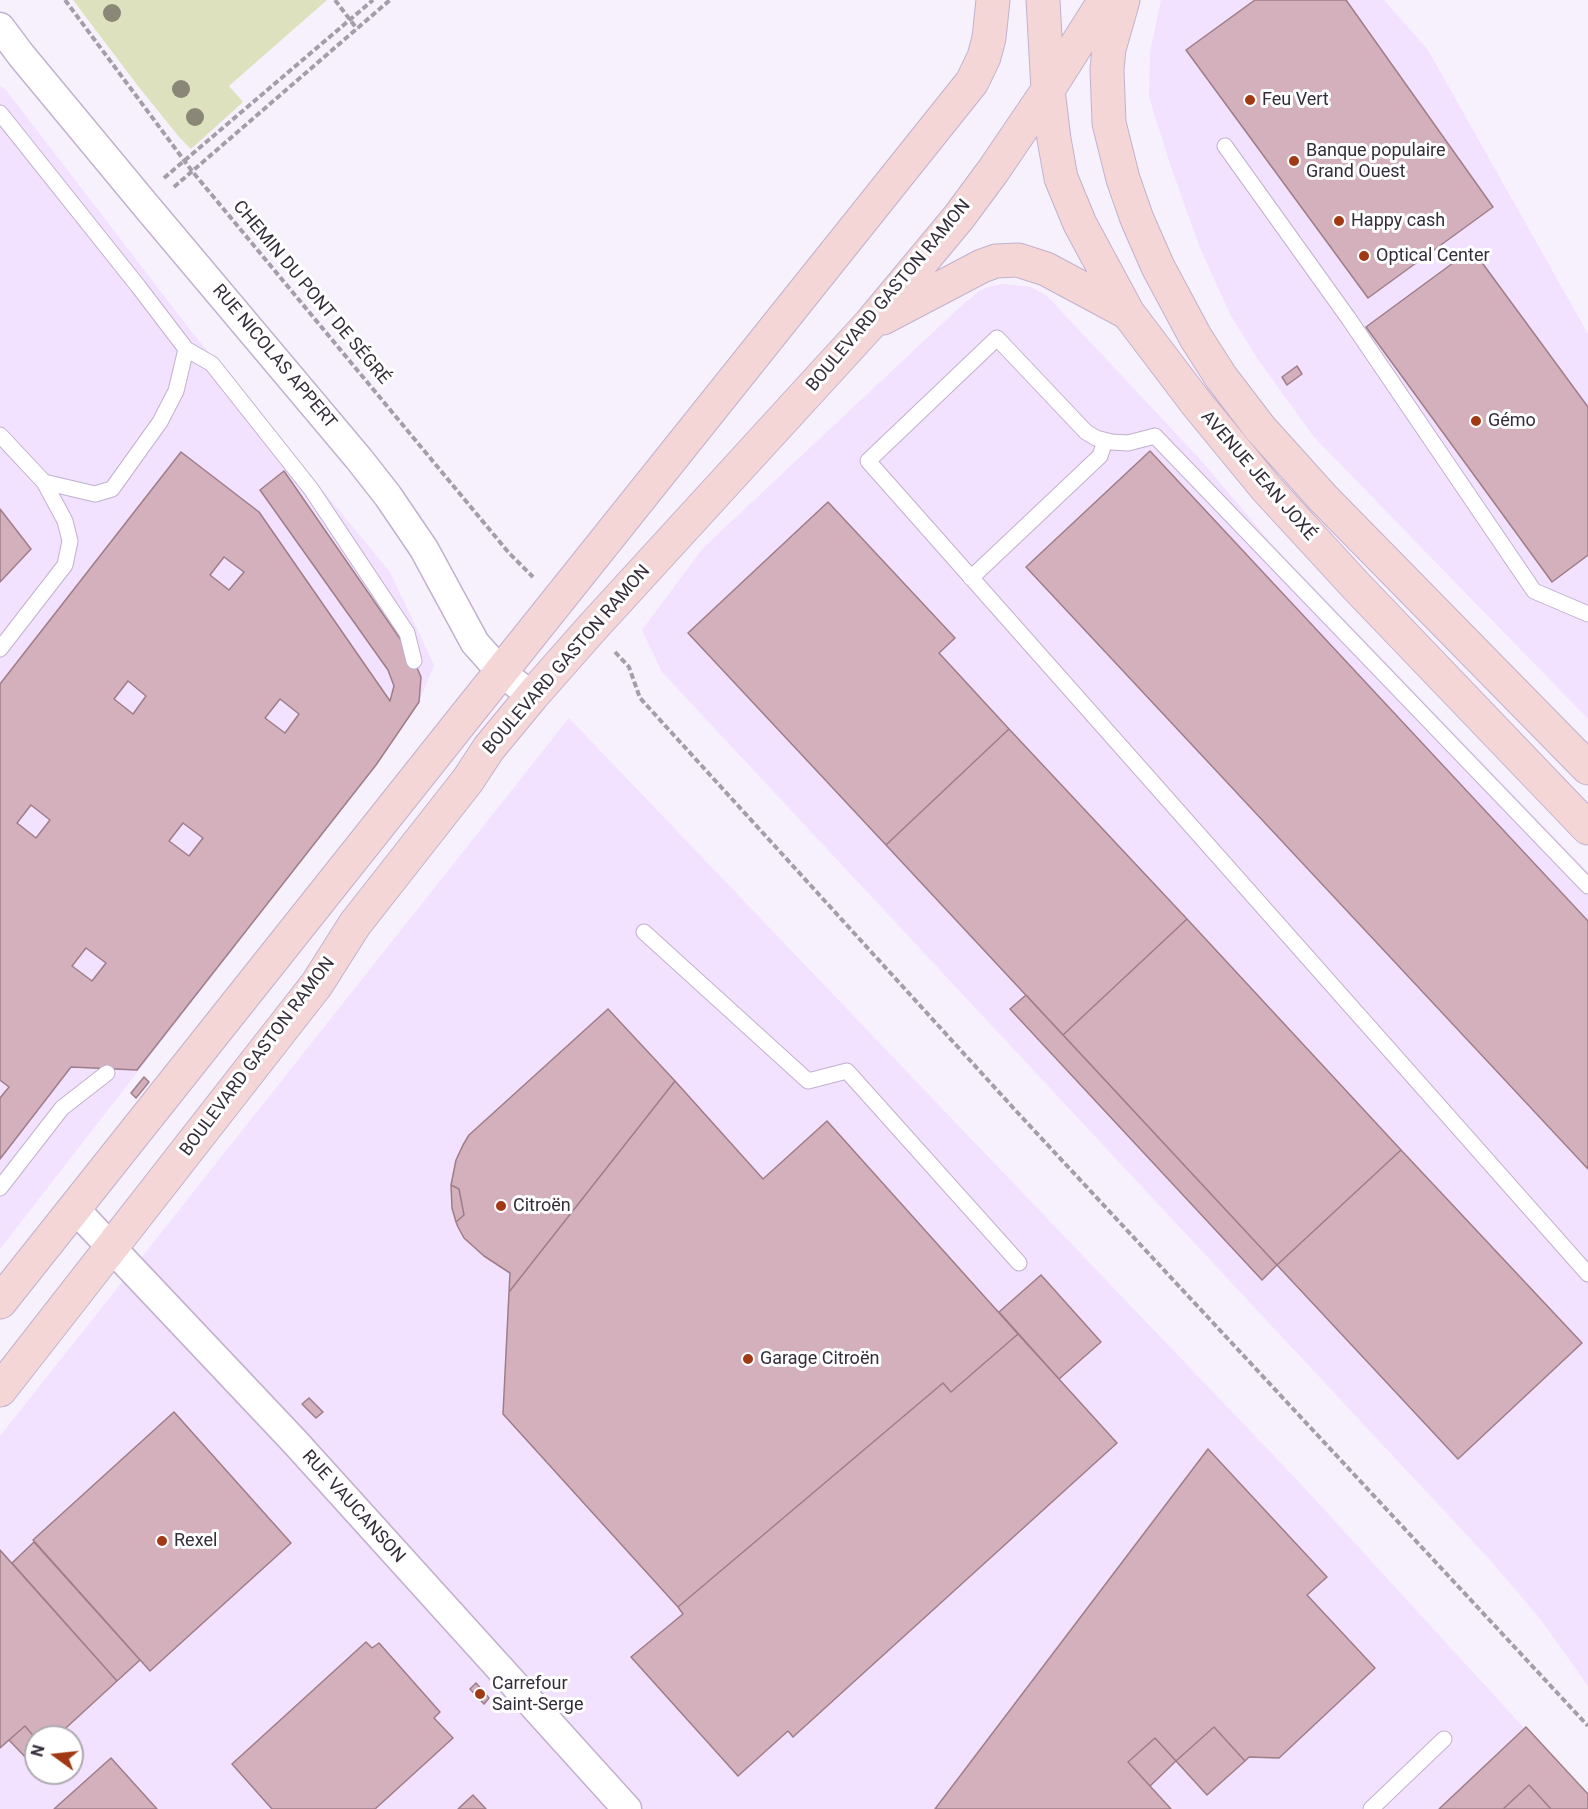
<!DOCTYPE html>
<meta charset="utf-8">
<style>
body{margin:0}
#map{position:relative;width:1588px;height:1809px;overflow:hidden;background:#f7f1fd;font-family:Roboto,sans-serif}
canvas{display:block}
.north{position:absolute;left:24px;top:1725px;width:60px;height:60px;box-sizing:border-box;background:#fff;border:2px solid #aeabb0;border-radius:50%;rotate:285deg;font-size:16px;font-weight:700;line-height:24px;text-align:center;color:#342d39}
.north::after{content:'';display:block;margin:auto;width:21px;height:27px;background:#a13a14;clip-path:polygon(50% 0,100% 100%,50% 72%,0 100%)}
</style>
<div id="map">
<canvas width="1588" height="1809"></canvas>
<div class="north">N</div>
</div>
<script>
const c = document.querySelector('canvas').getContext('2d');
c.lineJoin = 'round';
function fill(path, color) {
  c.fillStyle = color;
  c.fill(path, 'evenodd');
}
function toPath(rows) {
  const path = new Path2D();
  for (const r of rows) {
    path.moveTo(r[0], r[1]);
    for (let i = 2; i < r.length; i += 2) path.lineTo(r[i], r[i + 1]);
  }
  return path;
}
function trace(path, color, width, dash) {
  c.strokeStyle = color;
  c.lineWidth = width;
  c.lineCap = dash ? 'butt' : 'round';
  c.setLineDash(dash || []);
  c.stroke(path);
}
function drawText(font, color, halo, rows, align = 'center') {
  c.font = font + ' Roboto,sans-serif';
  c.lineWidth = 6;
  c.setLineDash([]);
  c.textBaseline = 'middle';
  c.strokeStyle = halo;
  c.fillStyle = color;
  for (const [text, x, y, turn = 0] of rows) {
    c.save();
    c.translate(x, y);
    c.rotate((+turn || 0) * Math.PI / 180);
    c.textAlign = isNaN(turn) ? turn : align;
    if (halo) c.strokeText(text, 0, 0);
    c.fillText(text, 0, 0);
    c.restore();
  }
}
const built = toPath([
 [1161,0,1384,0,1428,50,1588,334,1588,719,1314,437,1259,361,1231,316,1200,248,1171,167,1149,97,1150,52],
 [0,86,6,90,191,331,390,572,434,665,419,702,376,765,0,1249],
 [1003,284,1031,287,1047,296,1199,458,1272,544,1588,872,1588,1686,1541,1620,1490,1560,662,672,642,630,703,548,959,308,979,291,991,286],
 [569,718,1299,1482,1588,1798,1588,1809,0,1809,0,1436],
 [36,1737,72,1737,72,1773,36,1773]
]);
const green = toPath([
 [73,0,327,0,229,86,243,102,191,149,179,137,138,86]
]);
const building = toPath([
 [1255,0,1346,0,1493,207,1368,298,1186,50,1255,0],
 [1472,249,1588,407,1588,555,1552,582,1366,327,1472,249],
 [1297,366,1302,374,1287,385,1282,377,1297,366],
 [1150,451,1588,921,1588,1169,1026,567,1150,451],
 [181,452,259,512,390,701,394,686,388,670,260,490,284,471,412,656,421,677,419,702,376,765,137,1070,71,1067,0,1159,0,1098,9,1087,0,1080,0,684,181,452],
 [224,557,244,572,229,590,210,575,224,557],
 [128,681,146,696,133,714,114,699,128,681],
 [280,699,299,714,285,733,265,718,280,699],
 [31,805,50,820,36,838,17,823,31,805],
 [183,823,203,838,189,856,169,841,183,823],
 [86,948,106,963,92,981,72,966,86,948],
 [828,502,955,638,939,653,1009,729,886,845,688,633,828,502],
 [0,509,31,549,0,582,0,509],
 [1009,729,1187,919,1063,1035,886,845,1009,729],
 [1187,919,1401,1150,1277,1265,1063,1035,1187,919],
 [1026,995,1277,1265,1262,1280,1010,1009,1026,995],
 [608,1009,675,1081,509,1292,510,1273,484,1256,464,1238,458,1227,456,1222,464,1215,459,1189,451,1185,456,1160,463,1145,469,1135,608,1009],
 [144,1077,149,1082,136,1098,131,1093,144,1077],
 [675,1081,763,1179,827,1121,1018,1334,951,1392,943,1383,678,1607,503,1414,509,1292,675,1081],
 [1401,1150,1582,1343,1458,1459,1277,1265,1401,1150],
 [451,1185,459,1189,464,1215,456,1222,452,1208,451,1185],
 [1041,1275,1101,1342,1059,1379,999,1312,1041,1275],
 [1018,1334,1117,1443,793,1737,788,1731,738,1776,631,1657,683,1614,678,1607,943,1383,951,1392,1018,1334],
 [309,1398,323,1412,316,1418,302,1404,309,1398],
 [174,1412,291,1543,150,1671,33,1540,174,1412],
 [1208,1449,1327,1577,1307,1595,1375,1668,1279,1758,1249,1757,1245,1761,1214,1727,1176,1761,1155,1738,1128,1762,1171,1809,935,1809,1208,1449],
 [34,1542,140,1660,117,1681,12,1563,34,1542],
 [0,1550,117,1681,56,1737,36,1737,36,1739,25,1726,0,1748,0,1550],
 [366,1642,372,1648,379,1643,440,1712,434,1718,453,1738,375,1809,272,1809,232,1764,366,1642],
 [476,1683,489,1698,484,1704,470,1689,476,1683],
 [25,1726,36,1739,36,1755,29,1761,9,1740,25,1726],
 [1214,1727,1245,1761,1207,1795,1176,1761,1214,1727],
 [1526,1727,1588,1794,1588,1809,1551,1809,1529,1785,1503,1809,1439,1809,1526,1727],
 [1155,1738,1176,1761,1150,1786,1128,1762,1155,1738],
 [111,1758,157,1809,54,1809,111,1758],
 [1529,1785,1551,1809,1503,1809,1529,1785],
 [473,1795,486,1809,458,1809,473,1795]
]);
const path = toPath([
 [65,0,192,171,509,553,533,577],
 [335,0,357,29],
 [164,178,373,0],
 [174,187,390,0],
 [615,652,629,667,640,698,1017,1112,1588,1726]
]);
const service = toPath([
 [0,113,138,286,186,349,176,391,160,422,112,489,95,494,44,482,0,435],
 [1225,146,1349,319,1534,591,1588,614],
 [186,349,212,364,311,489,407,633,414,661],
 [971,578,1100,456,1105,441],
 [0,649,65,565,70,541,65,521,44,482],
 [1588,886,1155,436,1128,443,1111,442,1096,438,1086,432,997,338,868,461,1588,1274],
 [644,932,808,1081,847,1071,1019,1263],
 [0,1188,62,1108,107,1073],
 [1371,1809,1444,1739]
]);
const minor = toPath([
 [0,27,21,55,147,207,359,459,388,496,424,549,475,643,501,672,532,696],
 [75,1209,295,1442,627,1809]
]);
const secondary = toPath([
 [1043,0,1048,90,1054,139,1061,178,1080,224,1128,313,1197,404,1266,488,1358,588,1588,828],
 [1123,0,1109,49,1107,69,1109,123,1123,179,1137,219,1158,267,1196,338,1221,377,1260,428,1323,498,1588,768],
 [883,318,982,266,996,261,1018,260,1046,269,1128,313],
 [0,1302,468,713,972,82,984,57,989,38,993,0],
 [0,1390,317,984,355,924,468,780,489,748,532,696,591,629,870,324,959,217,993,171,1048,90,1105,0]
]);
const trees = [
 [112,13],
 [181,89],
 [195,117]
];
const markers = [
 [1250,100,6,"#a13a14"],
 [1294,161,6,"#a13a14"],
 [1339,221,6,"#a13a14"],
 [1364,256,6,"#a13a14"],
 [1476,421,6,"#a13a14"],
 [501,1206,6,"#a13a14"],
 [748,1359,6,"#a13a14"],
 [162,1541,6,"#a13a14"],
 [480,1694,6,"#a13a14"]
];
const poiNames = [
 ["Feu Vert",1262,100],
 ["Banque populaire",1306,151],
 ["Grand Ouest",1306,172],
 ["Happy cash",1351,221],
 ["Optical Center",1376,256],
 ["Gémo",1488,421],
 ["Citroën",513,1206],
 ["Garage Citroën",760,1359],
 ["Rexel",174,1541],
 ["Carrefour",492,1684],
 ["Saint-Serge",492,1705]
];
const streetNames = [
 ["CHEMIN DU PONT DE SÉGRÉ",311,293,50],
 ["BOULEVARD GASTON RAMON",889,296,-50],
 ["RUE NICOLAS APPERT",274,357,50],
 ["AVENUE JEAN JOXÉ",1258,476,49],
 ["BOULEVARD GASTON RAMON",567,660,-49],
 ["BOULEVARD GASTON RAMON",258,1057,-53],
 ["RUE VAUCANSON",353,1507,48]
];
fill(built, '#f2e1ff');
fill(green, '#dee1bd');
fill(building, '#d4b0bd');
trace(building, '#9e7d89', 1.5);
trace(service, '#c1b1ce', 17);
trace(minor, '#c1b1ce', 31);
trace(secondary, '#c1b1ce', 35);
trace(path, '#a59eaa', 4, [6, 3]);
trace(service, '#fff', 15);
trace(minor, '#fff', 28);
trace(secondary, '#f5d6d7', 33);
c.fillStyle = '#8a8776';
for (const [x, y] of trees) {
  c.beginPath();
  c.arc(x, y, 9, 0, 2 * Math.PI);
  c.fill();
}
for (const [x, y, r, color] of markers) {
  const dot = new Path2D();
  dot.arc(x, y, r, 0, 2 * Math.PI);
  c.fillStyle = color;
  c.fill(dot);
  trace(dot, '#fff', 2);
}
drawText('18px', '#342d39', '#fff', poiNames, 'left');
drawText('18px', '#342d39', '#fff', streetNames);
</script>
